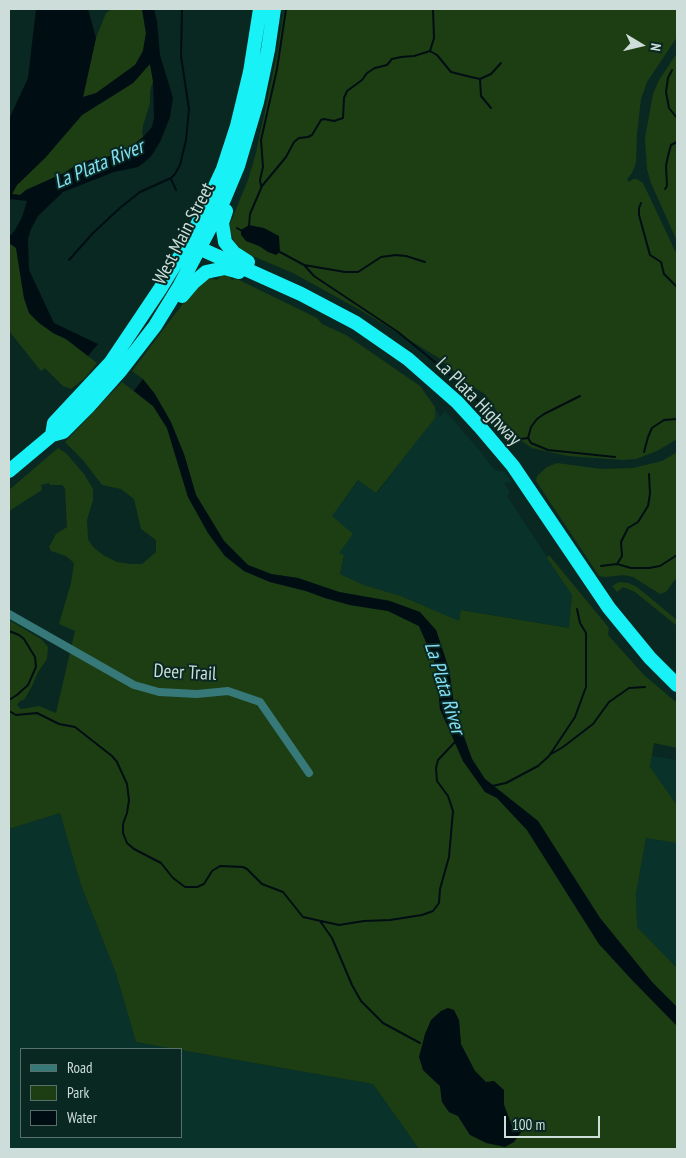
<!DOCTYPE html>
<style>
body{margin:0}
#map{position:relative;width:686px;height:1158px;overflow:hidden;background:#0a2822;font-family:"PT Sans Narrow",sans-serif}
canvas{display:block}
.frame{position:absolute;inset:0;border:10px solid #cdddd9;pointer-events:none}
.legend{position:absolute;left:20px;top:1048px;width:162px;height:90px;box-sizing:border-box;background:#0a2822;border:1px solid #58706b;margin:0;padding:6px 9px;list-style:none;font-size:15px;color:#cdddd9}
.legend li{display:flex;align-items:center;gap:10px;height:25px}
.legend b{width:25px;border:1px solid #58706b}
.north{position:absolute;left:616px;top:20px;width:50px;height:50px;-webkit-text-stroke:4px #0a2822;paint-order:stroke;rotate:99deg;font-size:14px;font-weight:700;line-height:20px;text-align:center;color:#cdddd9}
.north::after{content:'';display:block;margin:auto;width:18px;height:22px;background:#cdddd9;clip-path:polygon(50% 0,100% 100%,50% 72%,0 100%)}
.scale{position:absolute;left:504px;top:1116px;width:96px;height:22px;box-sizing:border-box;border:2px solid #cdddd9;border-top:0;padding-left:6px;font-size:15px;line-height:18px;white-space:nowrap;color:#cdddd9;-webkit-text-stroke:4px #0a2822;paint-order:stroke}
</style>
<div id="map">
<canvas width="686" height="1158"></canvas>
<div class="frame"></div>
<ul class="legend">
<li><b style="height:6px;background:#377879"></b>Road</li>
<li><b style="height:14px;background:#1d3e13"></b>Park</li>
<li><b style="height:14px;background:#000e14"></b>Water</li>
</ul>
<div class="north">N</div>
<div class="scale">100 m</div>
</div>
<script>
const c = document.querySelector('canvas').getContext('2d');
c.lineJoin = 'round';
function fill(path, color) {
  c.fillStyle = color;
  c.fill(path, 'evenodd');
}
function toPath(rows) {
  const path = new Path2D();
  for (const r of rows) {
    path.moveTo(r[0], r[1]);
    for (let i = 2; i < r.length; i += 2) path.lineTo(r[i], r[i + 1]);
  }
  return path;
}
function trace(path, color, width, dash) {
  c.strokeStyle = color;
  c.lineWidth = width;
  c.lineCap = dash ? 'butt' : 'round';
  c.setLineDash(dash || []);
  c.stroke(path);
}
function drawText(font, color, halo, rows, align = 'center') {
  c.font = font + ' "PT Sans Narrow",sans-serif';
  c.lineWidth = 4;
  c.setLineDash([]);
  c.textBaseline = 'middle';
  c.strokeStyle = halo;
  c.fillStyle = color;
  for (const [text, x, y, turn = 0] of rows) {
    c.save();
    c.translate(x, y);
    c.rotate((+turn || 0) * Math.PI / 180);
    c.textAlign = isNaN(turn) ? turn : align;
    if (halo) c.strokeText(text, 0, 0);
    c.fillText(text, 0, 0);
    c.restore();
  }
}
const built = toPath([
 [435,407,440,417,445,411,481,452,494,470,505,472,512,482,504,483,510,493,507,496,572,595,570,628,462,610,459,622,401,596,364,585,340,574,344,555,339,553,331,516,359,480,377,493,434,418],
 [652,756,677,760,677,805,650,767],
 [60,813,81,885,116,972,136,1042,177,1049,21,1049,21,1137,181,1137,181,1050,373,1084,419,1149,9,1149,9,829],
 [646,838,677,843,677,968,637,927,636,894]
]);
const green = toPath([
 [112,9,142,9,146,33,143,51,135,65,96,94,83,97,96,38,106,13],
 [284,9,677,9,677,37,647,82,641,99,637,134,636,163,632,173,627,179,629,182,633,179,637,179,643,183,677,255,677,439,657,451,636,459,623,460,568,456,532,448,513,435,485,394,468,384,439,358,360,310,293,273,243,252,237,248,230,232,230,224,248,180,256,153,277,54],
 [677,53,677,241,651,183,647,169,645,138,653,94,659,80],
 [150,64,153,81,150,91,150,103,143,126,142,133,143,137,122,154,90,160,75,166,64,173,26,190,20,195,12,194,17,185,45,158,82,115,133,83],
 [9,243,16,248,24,298,29,313,53,333,66,339,97,363,85,378,71,389,63,386,45,368,41,371,9,331],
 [222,274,229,275,232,280,235,278,317,318,322,324,346,335,420,386,435,407,435,418,376,493,358,480,332,516,353,534,339,553,344,555,340,574,364,585,401,596,459,621,461,610,569,628,572,595,547,558,549,555,609,628,608,635,644,675,677,703,677,748,654,743,650,767,677,805,677,843,646,838,636,894,637,927,677,968,677,1007,652,982,600,918,538,821,485,779,472,759,455,712,449,669,436,630,390,601,339,592,298,578,271,574,248,565,224,541,196,495,184,454,143,379,132,371,197,285,210,278,217,280],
 [122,382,153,406,167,428,188,497,208,533,218,547,225,556,244,571,270,582,306,591,325,598,350,605,388,611,419,626,436,665,440,709,463,761,485,792,497,798,527,830,599,944,677,1026,677,1149,419,1149,373,1084,136,1042,116,973,81,885,60,813,9,829,9,620,41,639,48,647,47,659,38,672,32,686,24,700,20,701,17,705,21,709,39,706,56,713,75,631,59,624,71,583,74,563,66,556,51,551,49,547,56,534,67,527,65,488,62,485,50,485,49,483,41,485,42,490,9,511,9,490,58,448,66,453,84,474,93,489,93,500,87,520,88,539,93,547,103,555,117,562,130,564,142,564,156,552,156,540,141,529,134,499,121,489,102,485,83,460,65,442],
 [459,1020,461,1044,466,1056,475,1071,486,1082,504,1090,504,1105,513,1129,470,1135,458,1116,449,1112,442,1102,440,1086,423,1070],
 [677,452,677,577,666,592,660,594,633,577,624,575,605,577,599,576,536,481,537,476,547,467,557,463,601,469,633,468,662,461],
 [619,582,628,583,637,587,677,620,677,626,635,592,623,587,617,592,612,586]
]);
const water = toPath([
 [36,9,88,9,96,38,83,97,96,93,135,65,143,51,146,33,142,9,154,9,157,21,160,55,173,98,170,117,161,140,152,155,145,162,138,167,114,172,63,192,38,216,31,229,28,239,29,270,54,323,98,344,88,356,66,339,53,333,39,323,29,313,24,298,16,248,9,243,9,235,11,235,15,230,22,217,27,201,9,199,9,119,28,78],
 [150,64,153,81,154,117,152,127,143,137,122,154,90,160,75,166,64,173,26,190,20,195,12,194,17,185,45,158,82,115,133,83],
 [249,225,264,228,279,236,280,252,276,255,268,252,259,246,246,241,241,235,241,230],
 [143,379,155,394,171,422,184,454,196,495,224,541,248,565,271,574,298,578,339,592,390,601,420,612,436,630,449,669,455,712,472,759,485,779,538,821,600,918,652,982,677,1007,677,1026,631,979,599,944,527,830,497,798,485,792,463,761,440,709,436,665,419,626,388,611,350,605,325,598,306,591,270,582,244,571,225,556,208,533,188,497,167,428,153,406,134,391],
 [448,1008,454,1010,459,1020,461,1044,475,1071,486,1082,494,1081,504,1090,504,1105,513,1129,522,1131,514,1142,505,1147,486,1143,470,1135,458,1116,449,1112,442,1102,440,1086,423,1070,419,1057,425,1034,431,1020,441,1011]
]);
const stream = toPath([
 [430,51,434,38,433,9],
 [672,70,668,78,666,92,669,108,677,118],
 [480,79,481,96,491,108],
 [171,179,176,190],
 [261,186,260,180,263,167,261,140,277,69,286,9],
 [665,189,667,186,666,166,668,156,671,145,677,142],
 [641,203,639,208,639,215,650,255,661,262,664,274,677,287],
 [249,226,250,214,262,186,286,157,294,142,299,138,308,137,312,135,321,120,324,119,334,121,343,118,344,98,347,91,362,80,367,73,375,68,387,65,392,59,401,57,414,56,430,51,437,55,451,72,471,77,480,79,491,74,501,63],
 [237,228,242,231],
 [280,252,304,265,345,272,358,272,381,257,396,255,406,256,425,262],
 [69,260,93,233,121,207,140,192,171,178,175,174,180,165,186,140,189,109,181,56,182,9],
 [304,265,314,276,398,332,441,367,520,439,528,438,531,427,537,419,544,414,580,396],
 [528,438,531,443,548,450,615,457],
 [644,452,648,437,652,428,664,420,677,419],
 [617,564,622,556,621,542,628,528,638,522,648,506,650,494,649,474],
 [601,566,617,564,631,568,649,568,660,566,677,555],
 [9,631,19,635,24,639,35,657,36,667,28,685,17,695,9,700],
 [9,711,16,715,37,713,59,724,75,727,112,756,117,762,127,784,129,800,127,813,123,824,123,833,127,843,134,849,161,863,173,878,185,887,197,887,204,884,212,871,220,866,243,867,247,869,262,884,283,892,303,917,339,925,364,921,390,920,422,915,433,911,439,903,440,889,449,857,453,811,448,796,437,781,436,768,438,760,455,742],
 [551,754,563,747,593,724,609,702,629,688,645,687],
 [492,786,506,783,538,766,549,756,575,717,586,687,586,633,580,623,577,609],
 [320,921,332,938,352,985,361,1001,383,1023,420,1043]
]);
const street = toPath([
 [9,614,134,685,159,692,197,694,228,691,260,702,309,773]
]);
const highway = toPath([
 [226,211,222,223,225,242,234,253,248,262],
 [201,249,301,294,356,323,408,359,457,402,480,427,513,466,609,608,650,658,677,685],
 [182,296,193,283,206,272,225,268,239,272],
 [52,435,54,423,111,362,160,289,191,238,223,169,237,126,250,72,260,9],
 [9,471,52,435,63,432,88,407,121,370,155,326,179,287,220,209,238,166,257,102,268,50,274,9]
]);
const streetNames = [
 ["West Main Street",184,234,-63],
 ["La Plata Highway",478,402,46],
 ["Deer Trail",185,673,3]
];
const waterNames = [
 ["La Plata River",99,165,-23],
 ["La Plata River",444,688,73]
];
fill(built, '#08322a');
fill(green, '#1d3e13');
fill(water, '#000e14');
trace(stream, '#000e14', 2);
trace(street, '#377879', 8);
trace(highway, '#18f1f5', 14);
drawText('19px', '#cdddd9', '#0a2822', streetNames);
drawText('italic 20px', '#84e0f7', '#0a2822', waterNames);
</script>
